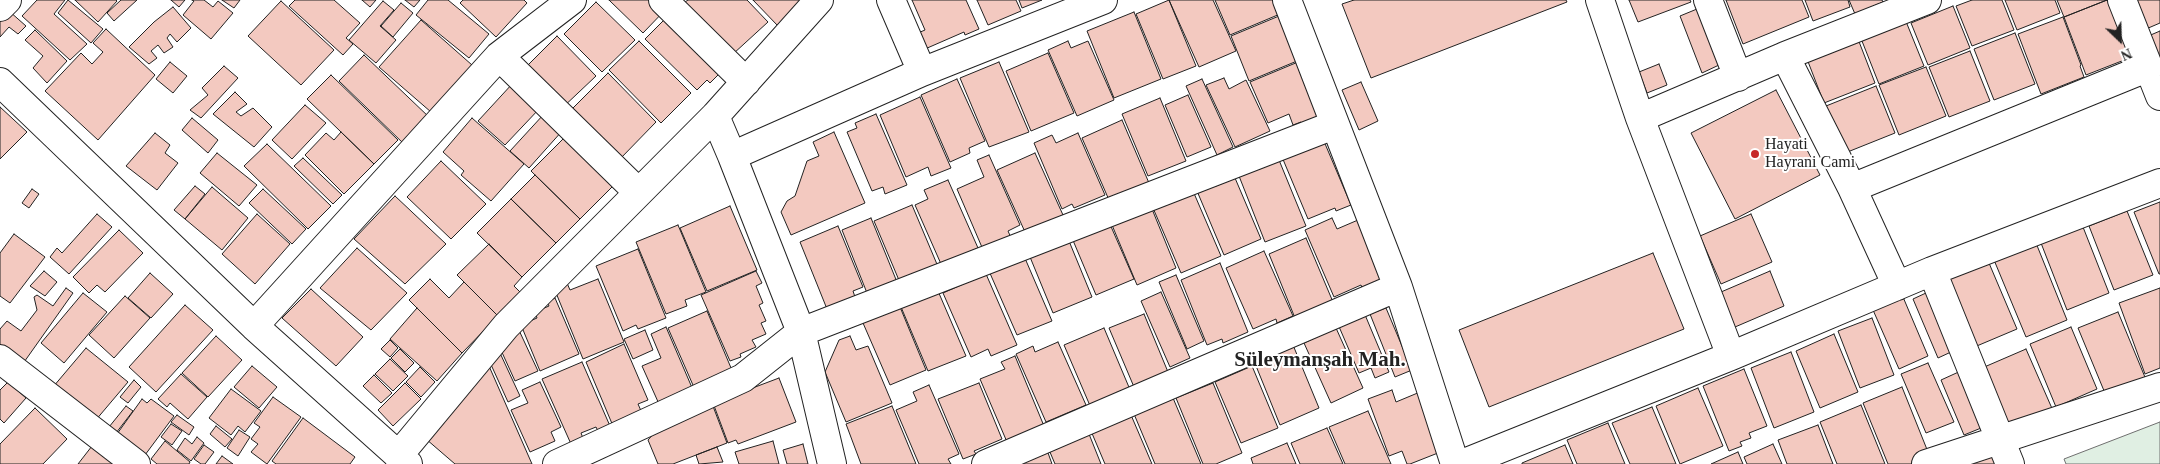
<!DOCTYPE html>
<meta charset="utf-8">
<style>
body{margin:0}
#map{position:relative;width:2160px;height:464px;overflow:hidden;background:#fff;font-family:"Times New Roman",serif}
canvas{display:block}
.north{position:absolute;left:2095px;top:15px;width:50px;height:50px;-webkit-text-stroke:4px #fff;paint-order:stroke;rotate:156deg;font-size:14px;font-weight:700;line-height:20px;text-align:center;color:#222}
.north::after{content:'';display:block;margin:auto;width:18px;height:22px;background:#222;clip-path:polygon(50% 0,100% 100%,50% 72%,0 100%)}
</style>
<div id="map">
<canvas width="2160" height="464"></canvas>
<div class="north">N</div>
</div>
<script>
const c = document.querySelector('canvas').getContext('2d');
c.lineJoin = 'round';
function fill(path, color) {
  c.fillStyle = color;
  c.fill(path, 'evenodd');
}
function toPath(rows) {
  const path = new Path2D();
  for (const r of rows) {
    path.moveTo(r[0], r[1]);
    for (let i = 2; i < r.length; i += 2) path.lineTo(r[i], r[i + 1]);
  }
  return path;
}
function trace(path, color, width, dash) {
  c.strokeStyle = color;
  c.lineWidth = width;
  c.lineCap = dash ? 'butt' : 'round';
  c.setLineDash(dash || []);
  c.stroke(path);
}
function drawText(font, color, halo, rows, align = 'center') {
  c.font = font + ' "Times New Roman",serif';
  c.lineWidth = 4;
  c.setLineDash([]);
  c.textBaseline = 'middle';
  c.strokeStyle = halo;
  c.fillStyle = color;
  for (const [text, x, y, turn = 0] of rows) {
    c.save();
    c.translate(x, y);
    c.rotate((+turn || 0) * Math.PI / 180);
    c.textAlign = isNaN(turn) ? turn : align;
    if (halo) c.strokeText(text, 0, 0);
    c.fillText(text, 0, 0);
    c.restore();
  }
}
const green = toPath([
 [2160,422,2160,464,2066,464,2064,459,2160,422]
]);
const building = toPath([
 [37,0,65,0,54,14,87,44,70,60,22,16,37,0],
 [68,0,103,29,91,43,58,13,68,0],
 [75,0,116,0,117,1,98,22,75,0],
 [121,0,137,0,114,21,107,13,121,0],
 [171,0,185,0,179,7,171,0],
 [192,0,204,0,213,7,218,1,233,13,211,39,183,15,194,1,192,0],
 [222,0,240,0,234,8,222,0],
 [295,0,334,0,360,23,346,38,353,44,343,55,289,6,295,0],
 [362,0,376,0,370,7,362,0],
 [405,0,420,0,414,7,405,0],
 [428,0,448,0,489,34,469,58,416,15,428,0],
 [463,0,524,0,527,3,496,37,460,3,463,0],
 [609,0,660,0,668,7,643,33,609,0],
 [688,0,747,0,768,22,733,54,685,2,688,0],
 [753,0,806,0,778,26,753,0],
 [912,0,966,0,979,29,965,35,964,32,925,49,918,33,925,30,912,0],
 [977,0,1016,0,1021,11,988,25,977,0],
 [1019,0,1042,0,1022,8,1019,0],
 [1169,0,1213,0,1236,51,1199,67,1169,0],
 [1169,0,1196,66,1163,79,1136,14,1169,0],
 [1215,0,1274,0,1280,14,1230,35,1215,0],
 [1354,0,1566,0,1567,2,1371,78,1342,4,1354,0],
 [1629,0,1690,0,1691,2,1638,22,1629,0],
 [1726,0,1802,0,1809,17,1743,44,1726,0],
 [1805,0,1848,0,1850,7,1813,21,1805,0],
 [1849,0,1882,0,1883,2,1855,14,1849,0],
 [1972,0,2002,0,2014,30,1972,46,1956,6,1972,0],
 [2005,0,2055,0,2060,13,2017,30,2005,0],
 [2057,0,2107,0,2064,17,2057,0],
 [2107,0,2116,0,2137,55,2086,75,2064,17,2107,0],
 [2134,0,2160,0,2160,23,2146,29,2134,0],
 [281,1,334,50,301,85,248,36,281,1],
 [383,1,394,10,380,26,396,40,376,63,349,40,383,1],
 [596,2,635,40,602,72,564,34,596,2],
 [401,3,413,13,393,37,381,26,401,3],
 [1953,6,1970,48,1928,65,1911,23,1953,6],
 [173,7,191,28,177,42,170,34,167,38,173,47,164,53,158,45,151,51,157,58,149,64,129,47,154,22,173,7],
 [1697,9,1719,65,1702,73,1680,16,1697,9],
 [9,11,26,26,18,34,9,27,0,37,0,21,9,11],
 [1134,12,1161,79,1114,98,1087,31,1134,12],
 [670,14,725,68,710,83,707,80,697,90,645,39,670,14],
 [1279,16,1297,61,1249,81,1231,36,1279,16],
 [2063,17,2081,65,2080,66,2084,77,2041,94,2018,34,2063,17],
 [1905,19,1924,66,1879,84,1860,36,1905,19],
 [421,20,472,65,431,112,379,67,421,20],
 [106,29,155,75,98,140,45,91,81,53,92,64,103,52,93,43,106,29],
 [35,30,67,61,47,83,33,68,43,56,25,40,35,30],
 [2160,31,2160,70,2146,37,2160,31],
 [2015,33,2035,84,1994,100,1974,49,2015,33],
 [557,36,596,76,560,110,522,71,557,36],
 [1858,39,1875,83,1824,103,1807,59,1858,39],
 [639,41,691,93,661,123,609,70,639,41],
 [1068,41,1071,48,1088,41,1114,100,1077,116,1048,50,1068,41],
 [1970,51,1990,101,1949,117,1929,67,1970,51],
 [1048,53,1074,113,1031,131,1006,71,1048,53],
 [364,55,430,118,404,144,339,81,364,55],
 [170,62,187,76,173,93,156,79,170,62],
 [999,62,1029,132,989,147,960,78,999,62],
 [1298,62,1321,116,1302,124,1301,122,1293,125,1289,114,1268,123,1250,82,1298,62],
 [1659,64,1667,85,1647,93,1639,72,1659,64],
 [224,66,238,78,201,118,190,110,208,95,202,88,224,66],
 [1926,67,1946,116,1899,135,1879,85,1926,67],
 [608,73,656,122,619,160,570,111,608,73],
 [331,75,398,140,374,164,307,99,331,75],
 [1224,78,1229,89,1246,80,1270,131,1235,147,1206,85,1224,78],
 [957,79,985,141,969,148,970,153,950,162,921,95,957,79],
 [1202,79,1233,147,1217,155,1186,86,1202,79],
 [1361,82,1378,121,1359,130,1342,90,1361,82],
 [513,83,540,108,505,145,478,121,513,83],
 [1876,86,1895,133,1845,153,1826,106,1876,86],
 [1776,90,1820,175,1735,219,1691,133,1776,90],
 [235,92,247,104,236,112,241,116,253,108,272,127,254,147,213,114,235,92],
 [1188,95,1211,147,1187,157,1165,105,1188,95],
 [920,97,951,168,931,176,928,167,906,177,880,115,920,97],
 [1160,98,1186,161,1148,176,1122,114,1160,98],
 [305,105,326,123,292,159,272,140,305,105],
 [0,107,27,132,0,159,0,107],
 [544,114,563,130,529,168,510,151,544,114],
 [876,114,907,185,885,194,883,187,872,191,847,132,857,128,855,123,876,114],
 [192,118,218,140,208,153,182,130,192,118],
 [472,118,524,164,491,201,461,175,464,171,443,152,472,118],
 [1122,120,1149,183,1109,200,1082,138,1122,120],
 [341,132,374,164,344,194,305,155,326,133,334,140,341,132],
 [834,132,865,203,791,235,781,212,787,201,795,196,807,161,819,156,813,142,834,132],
 [155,133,170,145,165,153,178,163,157,190,126,166,155,133],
 [1078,133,1105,195,1074,208,1072,204,1062,209,1034,143,1052,135,1056,143,1078,133],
 [568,134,617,182,580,219,531,171,568,134],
 [1323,139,1351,205,1336,211,1335,208,1308,219,1282,157,1323,139],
 [267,144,331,206,308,229,244,166,267,144],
 [217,153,257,185,239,206,200,173,217,153],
 [1035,153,1063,215,1025,232,997,170,1035,153],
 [989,155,1020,225,1008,231,1012,240,984,252,957,189,984,177,977,160,989,155],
 [303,158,342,195,333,204,294,166,303,158],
 [1279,160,1306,226,1265,242,1239,176,1279,160],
 [441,161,486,204,451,239,407,197,441,161],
 [535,175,580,219,556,243,511,199,535,175],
 [1235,178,1261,239,1224,255,1197,191,1215,183,1216,186,1235,178],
 [948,180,978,248,941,264,915,205,928,199,924,190,948,180],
 [195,186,205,194,185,219,174,210,195,186],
 [212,187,248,218,222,250,185,219,212,187],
 [32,189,39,194,29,208,22,203,32,189],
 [263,189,306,229,292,244,249,203,263,189],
 [1193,191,1221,256,1181,273,1153,208,1193,191],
 [395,196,446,244,405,284,354,239,395,196],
 [511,199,556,243,522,277,477,233,511,199],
 [2160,202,2160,274,2159,274,2134,212,2160,202],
 [912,205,939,269,901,285,874,221,912,205],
 [730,206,757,270,707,291,680,228,730,206],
 [1152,209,1176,268,1137,285,1112,225,1152,209],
 [2127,211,2153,275,2114,290,2089,226,2127,211],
 [97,214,112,227,69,274,50,257,57,248,62,253,97,214],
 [257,214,290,244,255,284,222,254,257,214],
 [1751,214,1772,262,1721,284,1700,236,1751,214],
 [871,218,897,282,867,293,842,230,871,218],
 [1332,218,1337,229,1358,220,1385,284,1364,293,1361,285,1334,297,1305,230,1332,218],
 [1109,222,1134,279,1096,295,1072,238,1109,222],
 [678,225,706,292,685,300,687,306,666,314,636,242,678,225],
 [838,226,863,287,853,291,855,297,827,309,800,242,838,226],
 [2083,227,2109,293,2067,310,2041,243,2083,227],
 [119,230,143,253,105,292,97,285,89,293,73,277,119,230],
 [14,234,45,257,10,303,0,296,0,253,14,234],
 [1306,238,1333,302,1295,318,1269,254,1306,238],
 [1069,241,1092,297,1053,313,1030,257,1069,241],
 [2036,243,2067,320,2026,337,1994,260,2036,243],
 [489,244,522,277,514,286,524,296,501,319,457,275,489,244],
 [357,248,407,293,371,330,320,288,357,248],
 [638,249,666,318,638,329,636,325,623,331,596,266,638,249],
 [1264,251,1293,316,1277,323,1276,319,1253,329,1226,268,1264,251],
 [1653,253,1684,329,1489,407,1459,330,1653,253],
 [1024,256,1052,321,1017,335,989,271,1024,256],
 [1986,256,2017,329,1972,348,1942,275,1986,256],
 [1220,263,1248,332,1223,343,1222,339,1207,345,1181,280,1220,263],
 [44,271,57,282,45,296,30,286,44,271],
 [756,271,762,283,756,286,763,303,759,305,766,321,761,323,766,334,752,340,756,347,740,354,741,357,730,361,701,295,756,271],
 [1770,271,1784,306,1728,330,1714,295,1770,271],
 [150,273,173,294,151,318,128,298,150,273],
 [986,274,1017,345,991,356,988,349,971,357,943,293,986,274],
 [1176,275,1204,341,1187,349,1159,282,1176,275],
 [430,279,449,298,464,282,498,316,462,353,409,300,430,279],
 [598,279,624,342,583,359,554,288,567,283,570,290,598,279],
 [66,288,73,293,22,365,0,346,0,329,7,321,21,331,37,310,34,297,37,295,53,306,66,288],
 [2160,288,2160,368,2145,374,2119,303,2160,288],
 [311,289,363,337,336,366,282,318,311,289],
 [938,291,966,356,928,371,901,307,938,291],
 [1161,292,1190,358,1170,367,1141,301,1161,292],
 [83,293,107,312,64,363,41,343,83,293],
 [1926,293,1951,352,1938,358,1913,299,1926,293],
 [125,296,150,318,114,358,89,335,125,296],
 [1903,297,1928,356,1899,369,1873,310,1903,297],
 [555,298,579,354,540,371,521,325,537,318,535,312,549,306,547,302,555,298],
 [185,305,213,330,156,392,129,367,185,305],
 [900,307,926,370,890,385,863,323,900,307],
 [417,308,462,353,437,381,390,339,417,308],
 [1386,308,1412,370,1395,377,1370,314,1386,308],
 [1363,310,1389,372,1375,378,1371,368,1359,373,1337,322,1363,310],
 [707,311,734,375,696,392,668,328,707,311],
 [2118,312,2147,382,2107,398,2078,328,2118,312],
 [1144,314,1168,372,1134,387,1109,328,1144,314],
 [1872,318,1894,375,1860,388,1838,331,1872,318],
 [517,326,538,371,515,381,500,348,517,326],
 [666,327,693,390,659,404,642,366,661,358,651,334,666,327],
 [2071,327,2097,389,2056,407,2030,344,2071,327],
 [1104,328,1131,392,1091,408,1064,345,1104,328],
 [1336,328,1363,388,1331,403,1304,343,1336,328],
 [645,330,653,350,633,359,624,339,645,330],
 [1834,334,1858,392,1820,408,1796,351,1834,334],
 [216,336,242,360,208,397,182,373,216,336],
 [850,336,856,350,868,346,892,403,846,422,825,372,839,340,850,336],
 [390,340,398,348,390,357,381,349,390,340],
 [1058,342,1086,405,1046,422,1016,354,1033,346,1035,352,1058,342],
 [624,344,648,400,638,404,642,413,613,426,586,362,624,344],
 [1293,345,1319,408,1280,425,1254,361,1293,345],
 [86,348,128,382,95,421,53,387,86,348],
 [400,349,414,363,405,372,391,358,400,349],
 [2026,349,2054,413,2010,432,1982,368,2026,349],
 [1791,352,1814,412,1774,428,1751,368,1791,352],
 [500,353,520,396,508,402,488,358,500,353],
 [1015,356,1044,426,1007,442,980,379,1005,369,1001,362,1015,356],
 [390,359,408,376,393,391,375,374,390,359],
 [582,362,610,426,598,431,596,427,581,433,583,438,571,444,542,379,582,362],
 [1928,363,1954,422,1926,433,1901,374,1928,363],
 [252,366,277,387,259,408,234,387,252,366],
 [489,366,532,464,455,464,426,439,489,366],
 [1252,366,1278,428,1241,443,1215,382,1252,366],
 [420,367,435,382,421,397,406,382,420,367],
 [1744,369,1767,426,1749,433,1751,438,1740,442,1742,446,1729,451,1703,386,1744,369],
 [1963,370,1986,426,1964,435,1941,380,1963,370],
 [181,374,207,397,188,419,170,403,167,407,158,399,181,374],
 [374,375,392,393,381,403,363,386,374,375],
 [779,378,796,422,738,444,736,440,728,443,713,403,779,378],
 [134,380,141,387,128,403,120,397,134,380],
 [8,382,26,398,4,423,0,419,0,390,8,382],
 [540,382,561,427,551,432,555,441,530,452,511,410,528,403,522,390,540,382],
 [405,383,421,399,393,426,378,410,405,383],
 [979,383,1002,439,974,451,976,454,963,459,938,399,979,383],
 [1213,383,1242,453,1216,464,1203,464,1176,398,1213,383],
 [929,385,959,454,948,459,951,464,919,464,896,410,917,401,913,392,929,385],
 [1902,387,1930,457,1911,464,1888,464,1863,403,1902,387],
 [1698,388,1723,446,1680,464,1656,406,1698,388],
 [231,389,261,411,245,432,238,426,231,435,209,418,231,389],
 [1392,390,1396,402,1420,392,1443,451,1410,464,1407,464,1402,451,1389,456,1368,399,1392,390],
 [273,397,301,417,267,464,251,452,258,444,251,439,260,427,254,423,273,397],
 [1173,398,1201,464,1155,464,1134,414,1173,398],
 [142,399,147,403,151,399,174,416,145,455,117,434,142,399],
 [711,401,727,443,673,464,658,464,648,440,667,419,711,401],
 [1861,405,1885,464,1837,464,1820,422,1861,405],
 [126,406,133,411,116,433,109,427,126,406],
 [892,406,916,464,861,464,846,424,892,406],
 [1652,407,1676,464,1630,464,1612,423,1652,407],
 [35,408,67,439,43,464,0,464,0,444,35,408],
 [1368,411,1391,464,1345,464,1329,427,1368,411],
 [177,415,194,427,189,435,171,422,177,415],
 [1131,415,1152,464,1105,464,1091,431,1131,415],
 [303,418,355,457,350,464,276,464,272,461,303,418],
 [1608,423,1625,464,1577,464,1567,440,1608,423],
 [171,424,182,431,172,445,161,437,171,424],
 [1818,425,1833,464,1787,464,1778,440,1818,425],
 [216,426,232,439,225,447,210,434,216,426],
 [1327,428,1343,464,1300,464,1291,443,1327,428],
 [1087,429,1101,464,1055,464,1047,445,1087,429],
 [239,430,250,437,238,456,227,448,239,430],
 [197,437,204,443,191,461,177,450,185,438,192,444,197,437],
 [165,441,190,462,189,464,157,464,151,459,165,441],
 [773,441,779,464,739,464,735,452,773,441],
 [1287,443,1296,464,1253,464,1251,458,1287,443],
 [803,444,808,464,787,464,783,450,803,444],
 [1773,444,1782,464,1747,464,1744,457,1773,444],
 [204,445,214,452,205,464,201,464,194,459,204,445],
 [1565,445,1573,464,1522,464,1522,463,1565,445],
 [92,446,116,464,78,464,92,446],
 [717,447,723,462,699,464,696,455,717,447],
 [1047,450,1052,464,1011,464,1047,450],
 [1738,452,1743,464,1711,464,1738,452],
 [1994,453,1998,464,1967,464,1994,453],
 [222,456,233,464,216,464,222,456]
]);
const minor = toPath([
 [663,0,746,82],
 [891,0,922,72],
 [1287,0,1398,287,1455,464],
 [1600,0,1640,118,1731,356],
 [1708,0,1738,77],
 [2122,0,2160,96],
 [0,7,7,0],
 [499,56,638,192],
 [1785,56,1852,188,1897,286],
 [0,82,254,326,408,464],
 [715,116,732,156,922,72,1103,0],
 [1640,118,1785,56,1927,0],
 [732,156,801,332,832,464],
 [1852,188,2149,67],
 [1932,271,2010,464],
 [254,326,499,56,572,0],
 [0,359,136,464],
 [398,456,506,326,715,116,819,0],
 [557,464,743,378,801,332,1334,125],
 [986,464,1398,287],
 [1462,464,1731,356,1932,271,2160,183],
 [1926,464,2160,387]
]);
const markers = [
 [1755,154,5,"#c62828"]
];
const poiNames = [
 ["Hayati",1765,145],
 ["Hayrani Cami",1765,163]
];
const districtNames = [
 ["Süleymanşah Mah.",1320,361]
];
fill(green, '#e0efe3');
trace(green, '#6f6f6f', 1);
fill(building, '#f3c9c0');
trace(building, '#222', 1);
trace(minor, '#222', 30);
trace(minor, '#fff', 28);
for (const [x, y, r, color] of markers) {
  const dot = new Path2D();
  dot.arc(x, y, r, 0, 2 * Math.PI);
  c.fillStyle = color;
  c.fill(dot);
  trace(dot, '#fff', 2);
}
drawText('16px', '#222', '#fff', poiNames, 'left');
drawText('bold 21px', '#222', '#fff', districtNames);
</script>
